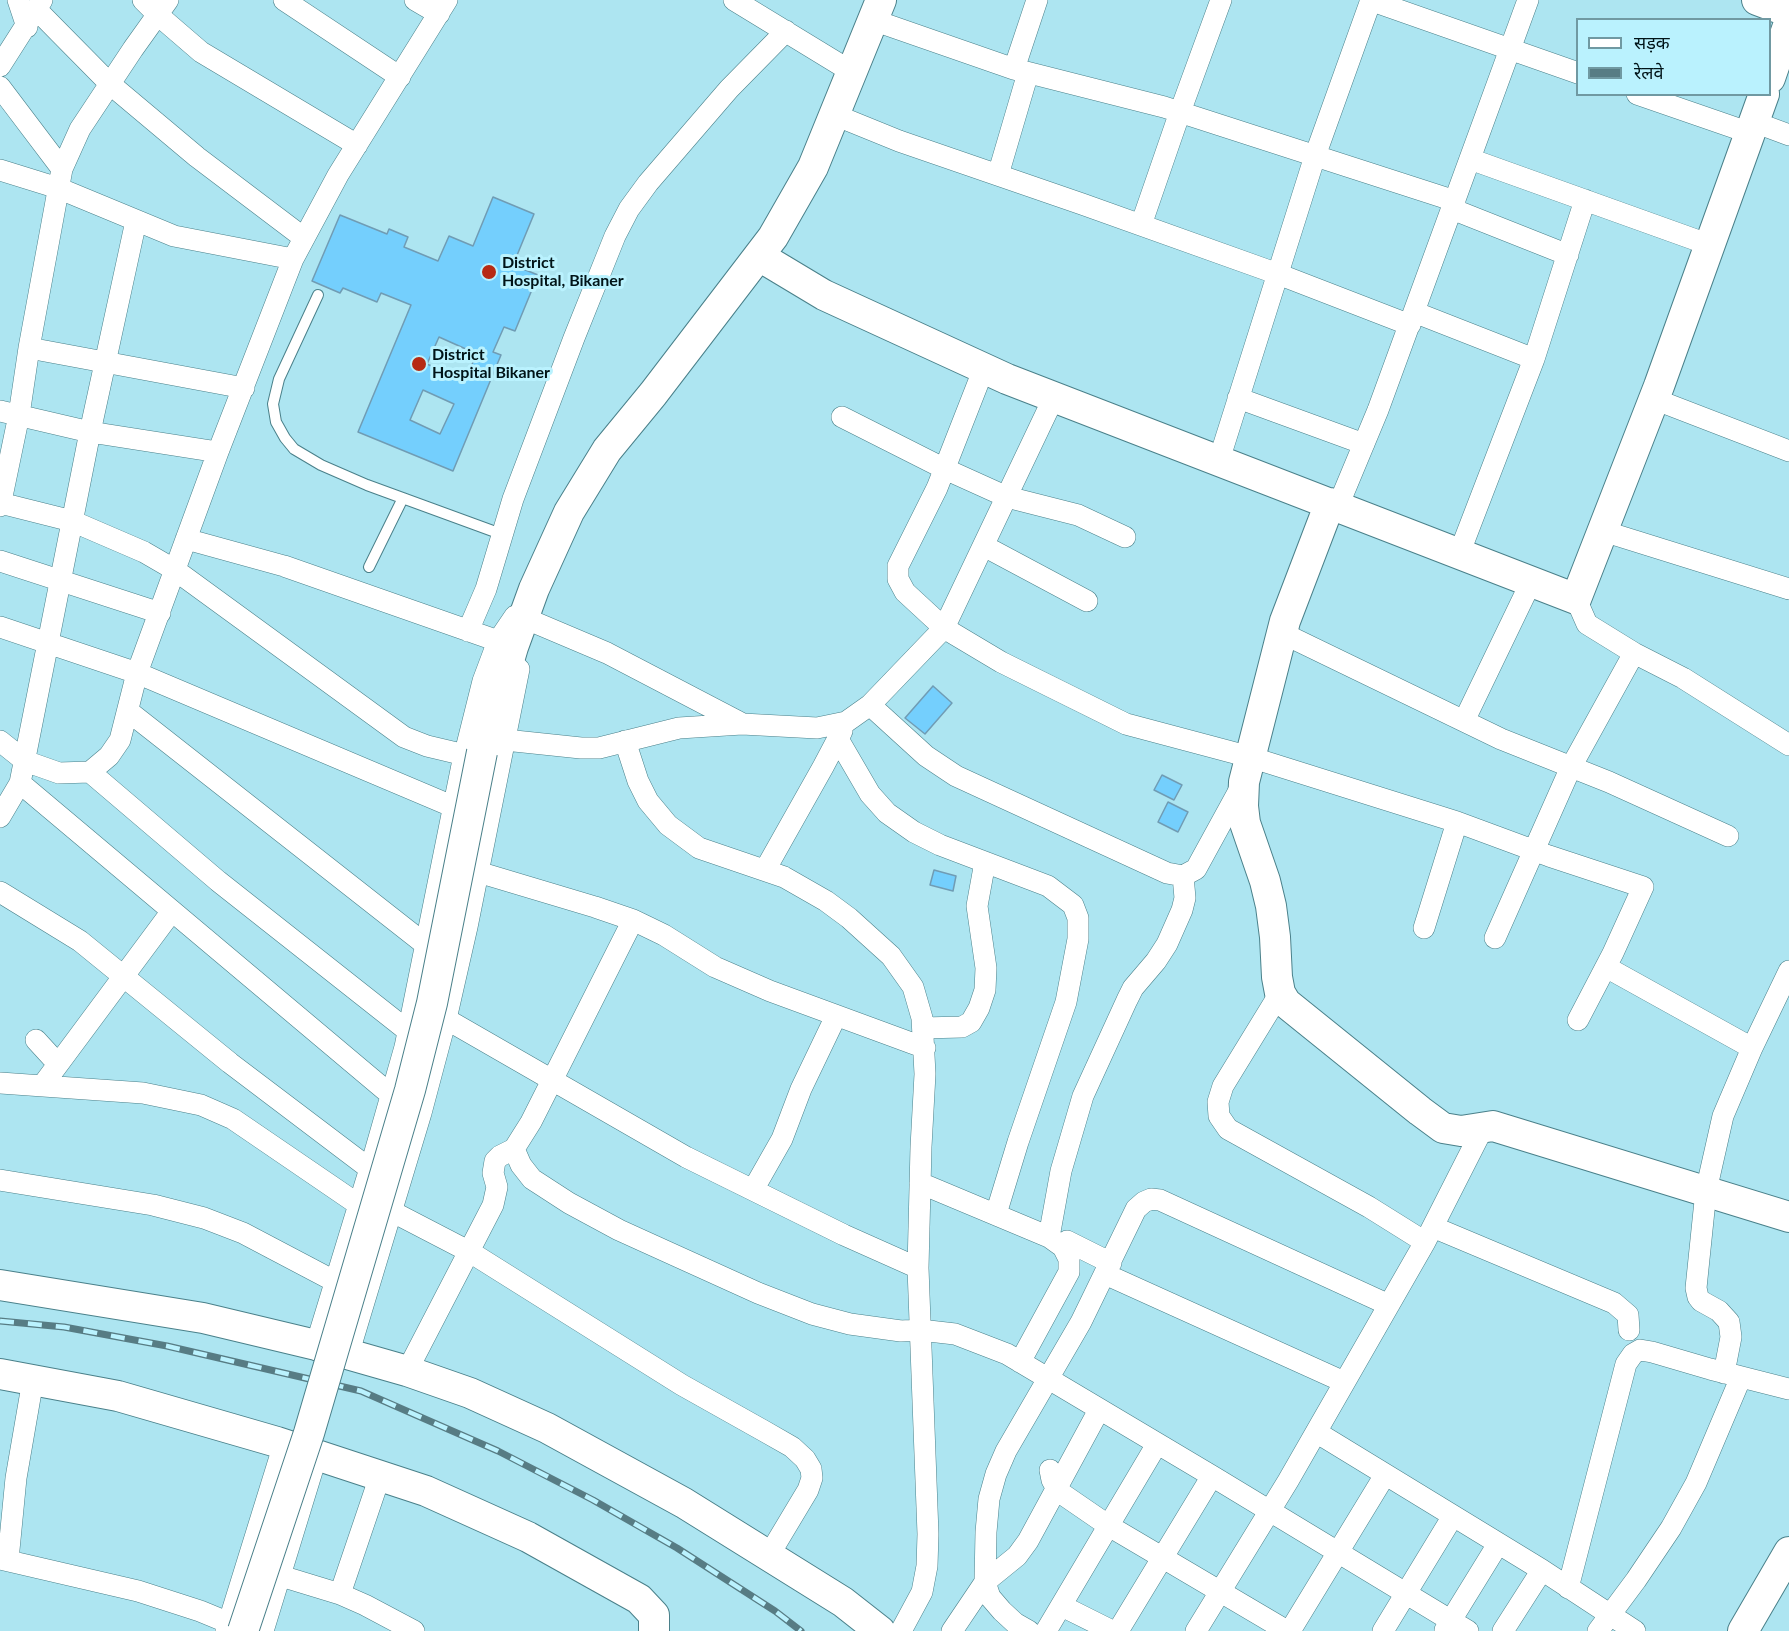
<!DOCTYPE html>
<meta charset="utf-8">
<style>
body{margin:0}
#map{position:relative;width:1789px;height:1631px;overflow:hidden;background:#ade5f1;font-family:Lato,"Noto Sans Devanagari",sans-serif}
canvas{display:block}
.legend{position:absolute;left:1576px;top:18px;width:195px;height:78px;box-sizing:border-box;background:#baf2fe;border:2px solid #7099a2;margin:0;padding:8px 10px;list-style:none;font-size:18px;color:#011418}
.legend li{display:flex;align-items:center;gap:12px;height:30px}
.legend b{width:30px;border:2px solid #7099a2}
</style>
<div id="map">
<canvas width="1789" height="1631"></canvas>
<ul class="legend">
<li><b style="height:8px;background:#fff"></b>सड़क</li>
<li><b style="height:8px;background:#577c84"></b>रेलवे</li>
</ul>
</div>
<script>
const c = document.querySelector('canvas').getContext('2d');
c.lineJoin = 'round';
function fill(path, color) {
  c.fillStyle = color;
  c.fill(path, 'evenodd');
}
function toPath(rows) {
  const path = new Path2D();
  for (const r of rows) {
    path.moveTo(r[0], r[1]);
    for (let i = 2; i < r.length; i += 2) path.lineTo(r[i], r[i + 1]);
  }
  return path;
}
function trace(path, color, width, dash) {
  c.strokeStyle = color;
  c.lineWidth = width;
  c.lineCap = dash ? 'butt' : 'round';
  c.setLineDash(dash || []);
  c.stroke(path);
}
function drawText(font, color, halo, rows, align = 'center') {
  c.font = font + ' Lato,sans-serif';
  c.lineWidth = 6;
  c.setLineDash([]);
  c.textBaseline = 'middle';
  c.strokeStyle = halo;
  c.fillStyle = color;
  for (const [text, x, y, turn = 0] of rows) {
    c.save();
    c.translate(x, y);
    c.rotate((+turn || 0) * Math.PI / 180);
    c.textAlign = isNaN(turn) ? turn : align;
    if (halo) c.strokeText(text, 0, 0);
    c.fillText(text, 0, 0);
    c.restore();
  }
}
const building = toPath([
 [493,197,534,214,513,265,538,275,515,331,504,327,493,352,501,355,453,471,358,432,411,305,381,293,377,302,343,288,340,293,312,281,340,215,387,234,389,229,408,237,404,247,438,261,449,236,473,246,493,197],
 [439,337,477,354,464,381,427,364,439,337],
 [423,390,454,404,440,434,410,420,423,390],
 [933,686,952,703,925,734,905,718,933,686],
 [1162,775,1182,785,1174,800,1154,790,1162,775],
 [1168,802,1188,812,1178,832,1158,822,1168,802],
 [934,870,956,876,953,891,930,885,934,870]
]);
const lane = toPath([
 [318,295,279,379,273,404,276,422,285,438,294,449,321,465,367,485,501,534],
 [369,567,403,498]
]);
const street = toPath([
 [18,0,27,27],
 [143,0,158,15,201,52,357,145],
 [284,0,400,77],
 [415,0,439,14],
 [734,0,852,72],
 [1370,0,1578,73],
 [37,10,110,84,197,157,304,238],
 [873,20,1014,69,1037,0],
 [0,66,42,0],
 [1014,69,1164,107,1455,201],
 [0,87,62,169],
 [1637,94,1750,133],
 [835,115,899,141,1082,204,1278,274,1410,325],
 [1754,122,1789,135],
 [1470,159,1710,245],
 [0,170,58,188,174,236,293,259],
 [998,175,1028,73],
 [1452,209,1568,255],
 [1141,225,1180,112,1221,0],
 [1414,312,1534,359],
 [29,348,244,388],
 [984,368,937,488,898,566,898,579,905,592,944,628,1001,662,1126,724,1250,757,1457,822,1549,856,1643,887,1613,953,1578,1020],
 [1238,398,1364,444],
 [1654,399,1789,451],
 [0,411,90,432,218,452],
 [842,417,945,469,1007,497,1078,515,1125,537],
 [1219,460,1315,156,1371,0],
 [0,503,72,521,144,552,175,570,404,737,427,746,465,755],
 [0,506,19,415,29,348,62,169,80,129,133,49,168,0],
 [1338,506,1378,410,1528,0],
 [1603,531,1789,589],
 [186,539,284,566,498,641],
 [984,546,1087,601],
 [1459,554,1534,359,1585,200],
 [0,561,160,613],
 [529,620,607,653,741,723],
 [0,627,137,673,218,452,293,259,338,175,447,0],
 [468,631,486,589,513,499,574,338,615,236,629,209,648,183,729,89,786,31],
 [1282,633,1501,739,1609,782,1728,836],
 [1634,653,1683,678,1789,745],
 [870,705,926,756,956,776,1167,873,1183,876,1196,869,1242,785],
 [128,711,426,945],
 [1464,721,1531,582],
 [838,739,870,794,887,813,914,832,940,845,1048,886,1073,905,1078,918,1078,939,1066,1002,1018,1142,996,1214],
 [505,740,581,748,599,748,679,728,742,724,817,728,846,722,870,705,944,628,1054,397],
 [0,741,25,761,59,773,90,772,109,756,120,740,137,673,454,807],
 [625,741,638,781,648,801,668,825,699,848,784,877,826,901,849,918,891,956,913,987,922,1018,925,1074,921,1147,918,1268,928,1534,927,1566,922,1592,901,1631],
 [90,772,218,881,408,1031],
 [20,783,391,1095],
 [0,817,20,783,90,432,136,221],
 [765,870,823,767,842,731],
 [478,872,595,907,633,920,664,935,715,967,770,991,925,1048],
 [0,892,80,941,230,1063,370,1169],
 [1424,928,1457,822],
 [1495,938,1571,767,1634,653,1587,624,1576,599],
 [1606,967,1752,1048],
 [1280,993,1223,1086,1218,1102,1219,1116,1228,1129,1369,1207,1425,1242],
 [446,1019,686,1157,844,1235,918,1268],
 [923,1028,962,1027,971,1022,979,1008,985,990,986,968,977,906,985,862],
 [36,1040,58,1064],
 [0,1083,143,1093,201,1105,233,1119,359,1205],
 [42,1086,172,911],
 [514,1149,521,1165,532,1179,569,1203,619,1230,758,1293,812,1314,850,1324,901,1331,920,1330,955,1334,1007,1354,1212,1476,1468,1631],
 [0,1180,153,1205,204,1218,243,1233,336,1282],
 [920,1183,1049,1237,1063,1247,1069,1259,1069,1272,1020,1362],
 [753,1190,782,1139,801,1089,836,1016],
 [391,1211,470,1252,682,1385,764,1431,792,1447,805,1459,811,1469,812,1478,808,1490,769,1555],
 [1433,1227,1614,1303,1628,1315,1629,1330],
 [1049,1237,1061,1171,1083,1096,1127,1000,1133,988,1156,961,1167,944,1182,910,1185,898,1183,876],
 [1067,1241,1111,1263],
 [1105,1274,1344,1382],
 [316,1345,375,1152,405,1047,462,765,483,681,498,641,515,616],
 [348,1355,421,1113,446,1019,467,927,519,669],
 [407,1371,493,1205,497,1187,493,1173,495,1161,500,1156,514,1149,531,1122,633,920],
 [1724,1373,1731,1337,1729,1322,1719,1311,1701,1301,1698,1297,1696,1288,1706,1191,1723,1116,1752,1048,1789,971],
 [1316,1432,1542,1570,1635,1631],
 [1050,1470,1052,1480,1058,1491,1074,1502,1109,1526,1287,1631],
 [0,1559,138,1591,200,1611,229,1623],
 [8,1560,16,1478,33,1380],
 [281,1576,340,1594,365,1605,414,1631],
 [1568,1588,1626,1364,1633,1354,1640,1350,1652,1352,1710,1369,1789,1389],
 [340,1594,380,1476],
 [1062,1606,1112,1631],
 [1445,1630,1498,1544],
 [226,1631,284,1444],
 [263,1631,317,1455],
 [952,1631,985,1582,1017,1556,1028,1541,1099,1410],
 [1029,1631,1015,1623,1002,1611,990,1597,985,1582,986,1532,989,1499,996,1474,1006,1451,1081,1322,1136,1209,1144,1202,1151,1199,1160,1200,1389,1305],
 [1046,1631,1157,1444],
 [1118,1631,1212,1476],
 [1196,1631,1288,1481,1425,1242,1484,1126],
 [1290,1631,1385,1475],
 [1383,1631,1453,1516],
 [1503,1631,1542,1570],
 [1598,1631,1636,1580,1671,1528,1696,1483,1741,1377]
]);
const secondary = toPath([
 [1757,0,1789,12],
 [1770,78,1789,23],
 [759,256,824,295,1007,379,1576,599,1659,386,1764,94],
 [1330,503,1285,621,1244,782,1243,806,1245,823,1265,881,1271,906,1275,937,1277,977,1280,993,1286,1003,1420,1111,1443,1128,1461,1131,1493,1126,1789,1217],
 [482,752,513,647,534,589,569,512,607,450,653,394,773,237,813,167,881,0],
 [0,1285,203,1318,316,1345,407,1371,470,1393,547,1428,684,1503,843,1602,880,1631],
 [0,1374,118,1396,277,1442,426,1491,528,1537,639,1599,654,1615,654,1631],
 [1743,1631,1789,1552]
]);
const rail = toPath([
 [0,1321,64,1327,167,1346,361,1391,498,1451,593,1500,677,1548,775,1611,801,1631]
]);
const secondaryBridge = toPath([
 [243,1631,309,1433,410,1090,432,1003,482,752]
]);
const markers = [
 [489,272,8,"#b72a13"],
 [419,364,8,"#b72a13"]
];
const poiNames = [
 ["District",502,263],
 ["Hospital, Bikaner",502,281],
 ["District",432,355],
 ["Hospital Bikaner",432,373]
];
fill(building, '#74cffd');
trace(building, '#709cb4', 1.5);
trace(lane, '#4a808a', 12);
trace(street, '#4a808a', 22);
trace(secondary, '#4a808a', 32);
trace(lane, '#fff', 10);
trace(street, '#fff', 21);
trace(secondary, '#fff', 30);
trace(rail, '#577c84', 7);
trace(rail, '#baf2fe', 4.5, [14]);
trace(secondaryBridge, '#4a808a', 32, []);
trace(secondaryBridge, '#fff', 30);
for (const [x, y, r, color] of markers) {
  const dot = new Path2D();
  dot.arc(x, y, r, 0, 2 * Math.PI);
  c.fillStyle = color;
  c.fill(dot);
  trace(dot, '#baf2fe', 2);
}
drawText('bold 16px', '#011418', '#baf2fe', poiNames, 'left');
</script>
